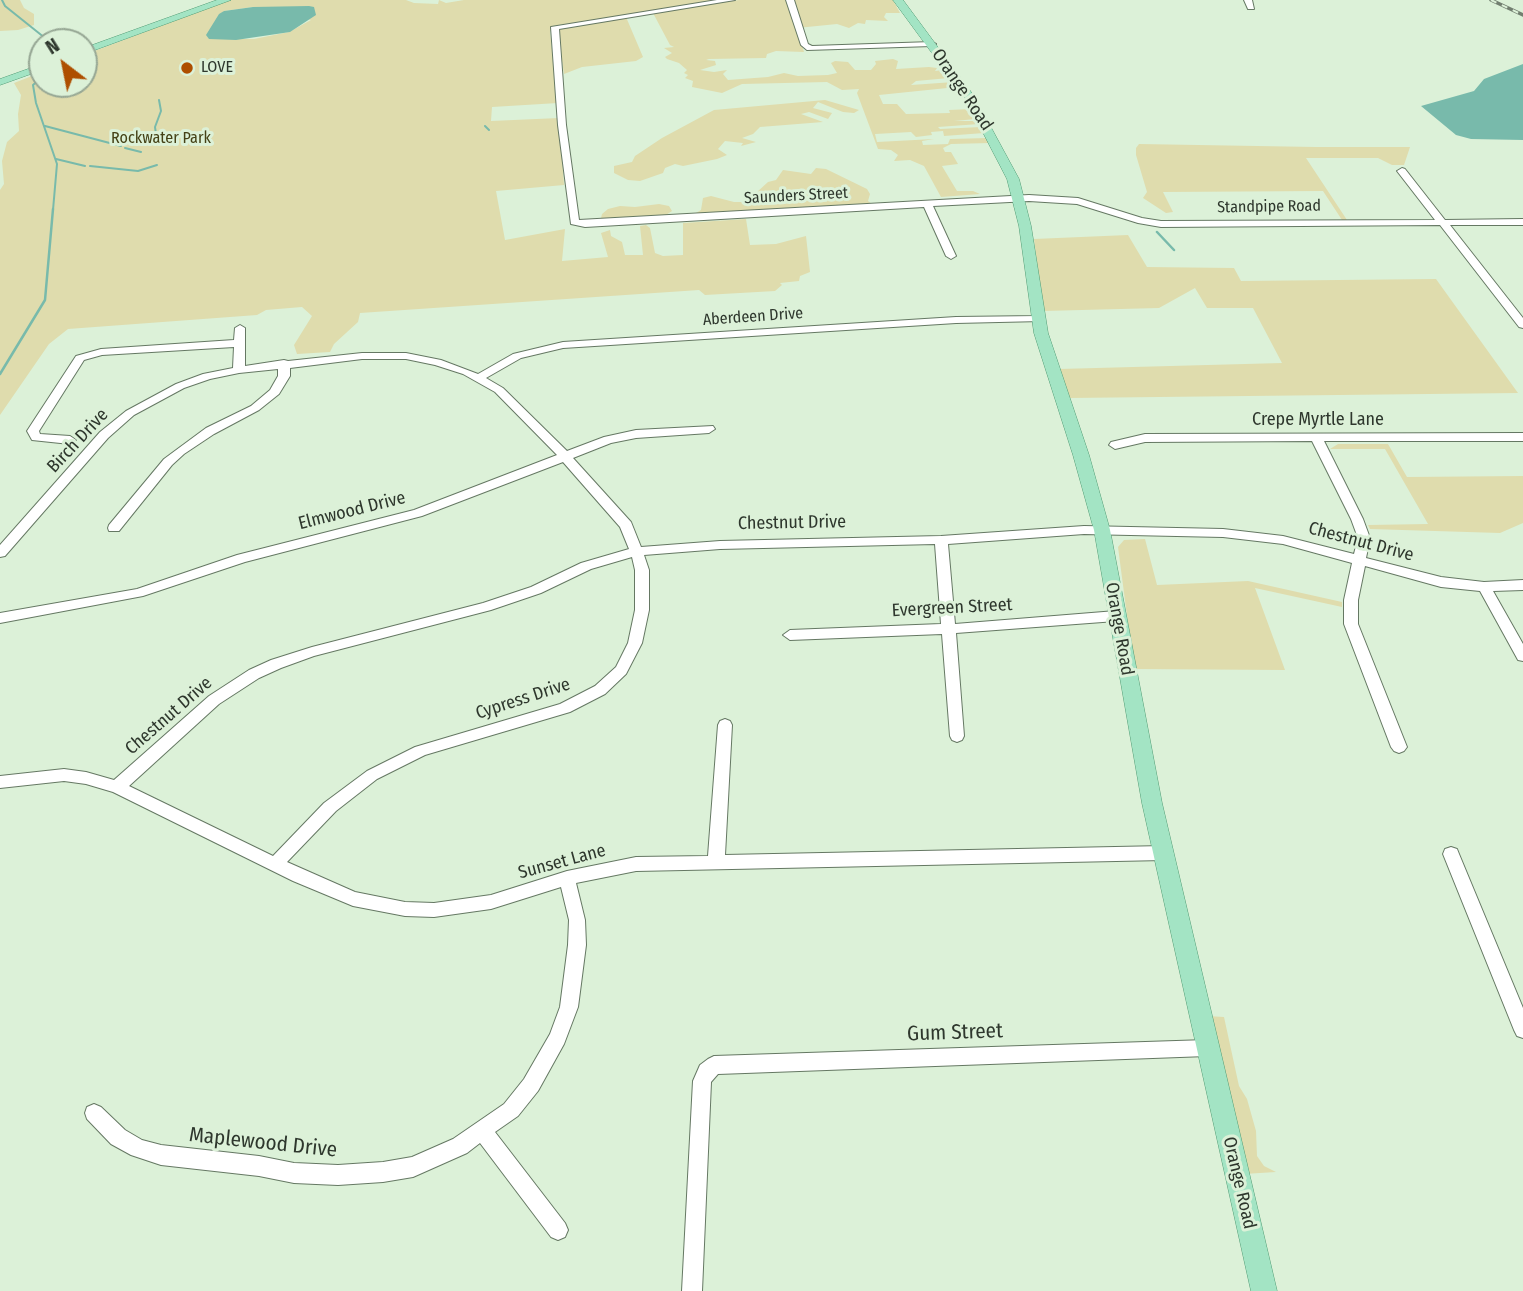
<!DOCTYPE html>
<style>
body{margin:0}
#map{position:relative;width:1523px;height:1291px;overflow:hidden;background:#dcf1d8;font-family:"Fira Sans Condensed",sans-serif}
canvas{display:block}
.north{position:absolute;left:28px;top:28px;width:70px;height:70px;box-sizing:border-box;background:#dcf1d8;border:2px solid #96a794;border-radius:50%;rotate:328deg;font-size:19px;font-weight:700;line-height:28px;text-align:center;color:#2e372d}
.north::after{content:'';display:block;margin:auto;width:24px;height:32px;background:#ae4f00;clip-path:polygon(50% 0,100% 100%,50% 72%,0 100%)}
</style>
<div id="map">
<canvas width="1523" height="1291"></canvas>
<div class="north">N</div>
</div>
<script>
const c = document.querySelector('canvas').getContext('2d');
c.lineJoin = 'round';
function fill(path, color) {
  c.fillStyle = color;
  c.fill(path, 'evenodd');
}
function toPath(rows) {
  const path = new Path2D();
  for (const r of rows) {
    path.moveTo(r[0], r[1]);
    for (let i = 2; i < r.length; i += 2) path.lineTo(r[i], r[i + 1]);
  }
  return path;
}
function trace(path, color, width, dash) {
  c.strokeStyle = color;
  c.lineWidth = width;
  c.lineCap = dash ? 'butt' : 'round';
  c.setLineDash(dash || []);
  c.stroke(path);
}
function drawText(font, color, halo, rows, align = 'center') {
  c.font = font + ' "Fira Sans Condensed",sans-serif';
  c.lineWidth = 6;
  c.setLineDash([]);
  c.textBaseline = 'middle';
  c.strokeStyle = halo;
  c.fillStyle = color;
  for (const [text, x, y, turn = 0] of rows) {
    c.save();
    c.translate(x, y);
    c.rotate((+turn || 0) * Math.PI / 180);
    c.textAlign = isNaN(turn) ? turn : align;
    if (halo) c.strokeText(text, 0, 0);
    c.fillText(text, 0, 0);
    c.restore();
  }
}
const green = toPath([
 [0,0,20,0,24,8,34,14,34,25,18,30,0,31],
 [229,0,406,0,414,3,438,4,439,0,446,3,464,0,726,0,552,26,550,32,558,103,492,107,491,121,559,118,564,185,496,191,505,240,565,229,562,261,608,257,601,233,610,230,611,236,622,242,625,255,643,255,640,226,646,225,650,228,655,253,663,256,683,255,683,223,746,219,750,245,776,244,806,236,810,272,800,276,799,281,780,283,782,285,775,291,705,295,699,290,360,313,358,322,334,344,330,352,297,354,294,345,312,316,302,307,266,310,257,315,68,329,49,344,0,415,0,190,4,184,2,161,7,142,19,131,18,114,21,95,14,83,42,72,42,84,84,84,84,55],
 [253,7,311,20,289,32,254,39,212,39,224,11],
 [739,0,893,0,900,13,886,13,884,17,888,21,866,20,865,24,858,23,849,28,837,24,797,28,804,52,776,51,767,54,766,58,709,59,706,60,715,61,716,65,700,70,714,72,727,70,723,74,728,80,768,77,784,73,798,76,828,75,837,73,831,63,835,61,848,62,855,70,871,70,876,64,875,61,893,59,898,61,896,69,929,67,937,68,935,71,943,70,949,78,916,81,911,85,954,82,957,87,879,95,883,104,897,104,906,114,950,113,949,110,971,109,976,119,954,121,977,121,979,124,938,127,940,129,981,127,984,133,944,136,943,131,931,132,932,135,916,137,911,132,875,134,877,142,934,139,922,141,923,145,948,144,950,139,988,138,990,143,951,144,943,148,945,152,951,152,958,164,942,166,957,191,973,191,980,194,941,197,924,166,910,160,894,161,898,155,891,150,878,149,857,93,859,89,842,90,827,82,742,84,722,93,692,87,693,81,685,78,688,75,684,73,687,70,679,63,667,59,665,57,672,53,664,48,674,47,670,45,653,13,626,17,643,57,636,61,582,67,564,74,557,28,562,25],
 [825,100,859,110,854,113,843,112,818,102,813,108,832,113,828,119,809,112,801,114,823,122,760,127,753,134,742,138,756,142,741,146,743,143,725,141,718,149,727,155,717,159,683,166,675,164,665,168,663,173,640,181,628,180,614,173,614,166,632,162,635,156,662,138,714,110],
 [1139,144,1316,147,1410,147,1404,165,1392,165,1378,158,1306,158,1347,220,1342,220,1323,191,1163,192,1173,212,1166,213,1143,198,1147,192,1136,155,1136,148],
 [816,168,826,169,867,189,870,194,868,201,872,204,602,222,592,221,601,218,602,214,608,209,620,206,635,207,659,204,669,206,672,211,666,215,668,217,696,213,701,210,703,198,711,196,734,202,746,202,768,182,776,180,783,170,811,174],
 [1128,235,1147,267,1234,268,1241,281,1436,279,1518,393,1069,398,1059,369,1282,363,1253,308,1207,308,1195,288,1159,308,1043,311,1034,239],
 [1338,444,1388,444,1407,477,1523,476,1523,523,1500,533,1370,529,1368,525,1428,524,1385,449,1330,449],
 [1145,539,1157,585,1248,581,1342,602,1342,607,1255,588,1285,670,1134,669,1118,547,1124,540],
 [1207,1016,1224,1017,1239,1086,1247,1099,1256,1131,1257,1156,1264,1166,1276,1172,1244,1174]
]);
const water = toPath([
 [309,6,314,7,316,15,290,32,236,40,209,39,206,35,219,14,224,11,253,7],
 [1523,64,1523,140,1471,139,1456,135,1421,106,1474,91,1484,79]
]);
const streamFar1 = toPath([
 [2,0,5,6,50,42],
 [42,77,33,85,36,103,57,164,53,210],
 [45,126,121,146],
 [485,126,489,130],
 [156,134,155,127,161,111,159,100],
 [112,143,144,136],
 [125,148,141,152],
 [56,159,85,166],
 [90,166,138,171,157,165]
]);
const stream = toPath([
 [1157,232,1174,250],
 [0,374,45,300,53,209]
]);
const minor = toPath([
 [717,0,735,0,559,29,566,125,579,220,1029,195,1078,198,1142,218,1161,221,1435,220,1397,171,1402,168,1405,169,1445,220,1523,219,1523,225,1450,225,1523,318,1523,328,1519,327,1440,225,1161,227,1138,223,1077,204,1029,201,933,206,956,256,951,259,946,256,924,207,585,227,571,224,558,125,551,27,717,0],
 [786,0,794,0,808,44,812,46,932,42,936,44,932,46,807,50,801,45,786,0],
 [1244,0,1252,0,1254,9,1248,9,1244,0],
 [1038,316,1042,317,1042,321,956,323,563,348,521,358,486,378,503,388,567,451,604,437,636,430,713,426,715,429,709,433,636,438,611,443,573,458,631,522,641,547,720,541,941,536,1084,526,1223,529,1283,536,1354,554,1358,538,1351,519,1312,441,1145,442,1115,449,1109,445,1111,442,1145,434,1523,433,1523,441,1324,441,1363,519,1370,538,1366,558,1441,577,1484,582,1523,580,1523,590,1493,591,1523,644,1523,661,1518,660,1480,591,1441,587,1365,566,1358,600,1358,624,1407,747,1404,751,1399,753,1394,751,1391,747,1344,624,1344,600,1352,563,1283,544,1223,537,1084,534,948,544,955,624,1116,611,1123,616,1116,621,956,633,964,736,962,740,957,742,952,740,950,736,942,634,790,640,783,635,790,630,941,624,935,544,720,549,644,555,649,570,649,610,642,643,626,674,605,694,570,712,425,755,377,779,336,811,287,862,355,892,405,902,434,903,491,895,567,871,636,857,708,856,718,725,720,721,725,719,730,721,732,725,725,855,1164,846,1170,848,1172,853,1170,858,1164,860,636,871,576,883,585,920,586,945,578,1007,564,1044,538,1091,518,1116,495,1132,565,1223,568,1230,565,1237,558,1240,551,1237,480,1143,467,1153,413,1177,383,1182,338,1185,294,1183,259,1176,161,1165,131,1155,111,1144,87,1119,85,1113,87,1107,94,1104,101,1107,125,1130,142,1140,161,1145,259,1156,294,1163,338,1165,383,1162,412,1157,453,1139,504,1104,524,1079,550,1034,560,1007,568,945,569,920,561,887,491,909,434,917,405,916,353,906,293,881,113,792,86,784,64,781,0,788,0,776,64,769,86,772,114,780,209,696,249,670,271,660,312,647,483,603,531,587,581,563,629,549,620,527,563,462,422,516,245,562,143,596,0,623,0,613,137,589,237,555,414,510,557,455,495,392,463,374,435,365,406,359,362,359,290,368,290,376,279,394,259,410,214,434,184,454,172,465,119,531,109,531,108,528,109,525,164,459,206,428,251,406,270,390,278,376,278,369,239,373,210,379,184,388,134,415,108,438,5,556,0,557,0,545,100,432,126,411,176,384,203,374,233,368,234,347,102,355,84,360,39,431,40,434,70,436,76,440,70,444,32,440,27,431,76,356,101,349,234,340,235,328,240,325,245,328,245,366,284,360,288,361,362,353,406,353,441,360,478,374,513,354,563,342,956,317,1038,316],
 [632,557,635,570,635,610,628,643,616,667,595,686,560,704,415,747,367,771,324,803,273,856,129,786,219,704,259,678,281,668,314,656,491,610,541,593,591,569,632,557],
 [1451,847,1457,849,1459,854,1523,1008,1523,1038,1517,1036,1514,1030,1443,854,1445,849,1451,847],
 [1207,1040,1213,1042,1216,1048,1213,1054,1207,1056,718,1074,711,1082,702,1291,682,1291,693,1081,700,1065,708,1059,714,1056,1207,1040]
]);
const major = toPath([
 [217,0,231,0,84,54,84,48,217,0],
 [893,0,903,0,974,96,1019,179,1031,226,1048,333,1089,455,1110,530,1162,803,1277,1291,1251,1291,1142,803,1094,530,1073,455,1034,333,1019,226,1007,179,965,98,893,0],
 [42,64,42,70,0,85,0,79,42,64]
]);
const rail = toPath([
 [1491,0,1523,15]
]);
const markers = [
 [187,68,7,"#ae4f00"]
];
const farPoinames = [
 ["LOVE",201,68]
];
const farParknames = [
 ["Rockwater Park",161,139]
];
const farStreetnames = [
 ["Saunders Street",796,196,-3],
 ["Standpipe Road",1269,207,-1],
 ["Aberdeen Drive",753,317,-4]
];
const streetNames = [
 ["Orange Road",962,90,56],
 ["Crepe Myrtle Lane",1318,420],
 ["Birch Drive",78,441,-47],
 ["Elmwood Drive",352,511,-14],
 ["Chestnut Drive",792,523,-1],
 ["Chestnut Drive",1361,542,15],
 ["Evergreen Street",952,608,-3],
 ["Orange Road",1119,629,80],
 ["Cypress Drive",523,699,-18],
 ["Chestnut Drive",169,716,-41],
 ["Sunset Lane",562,862,-15],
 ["Orange Road",1239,1183,77]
];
const nearStreetnames = [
 ["Gum Street",955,1033,-2],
 ["Maplewood Drive",263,1143,6]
];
fill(green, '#dfdcad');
fill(water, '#78baab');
trace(streamFar1, '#78baab', 2);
trace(stream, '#78baab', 2.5);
trace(minor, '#657863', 2);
trace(major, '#529c75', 1);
fill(minor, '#fff');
fill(major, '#a3e4c4');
trace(rail, '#727f70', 3.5);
trace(rail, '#dcf1d8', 2, [6]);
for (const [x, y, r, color] of markers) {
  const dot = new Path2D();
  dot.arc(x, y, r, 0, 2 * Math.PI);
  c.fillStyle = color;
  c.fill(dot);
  trace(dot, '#dcf1d8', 2.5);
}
drawText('16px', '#2e372d', '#dcf1d8', farPoinames, 'left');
drawText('16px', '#444116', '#dcf1d8', farParknames);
drawText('16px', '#2e372d', '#dcf1d8', farStreetnames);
drawText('18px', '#2e372d', '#dcf1d8', streetNames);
drawText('21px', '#2e372d', '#dcf1d8', nearStreetnames);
</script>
